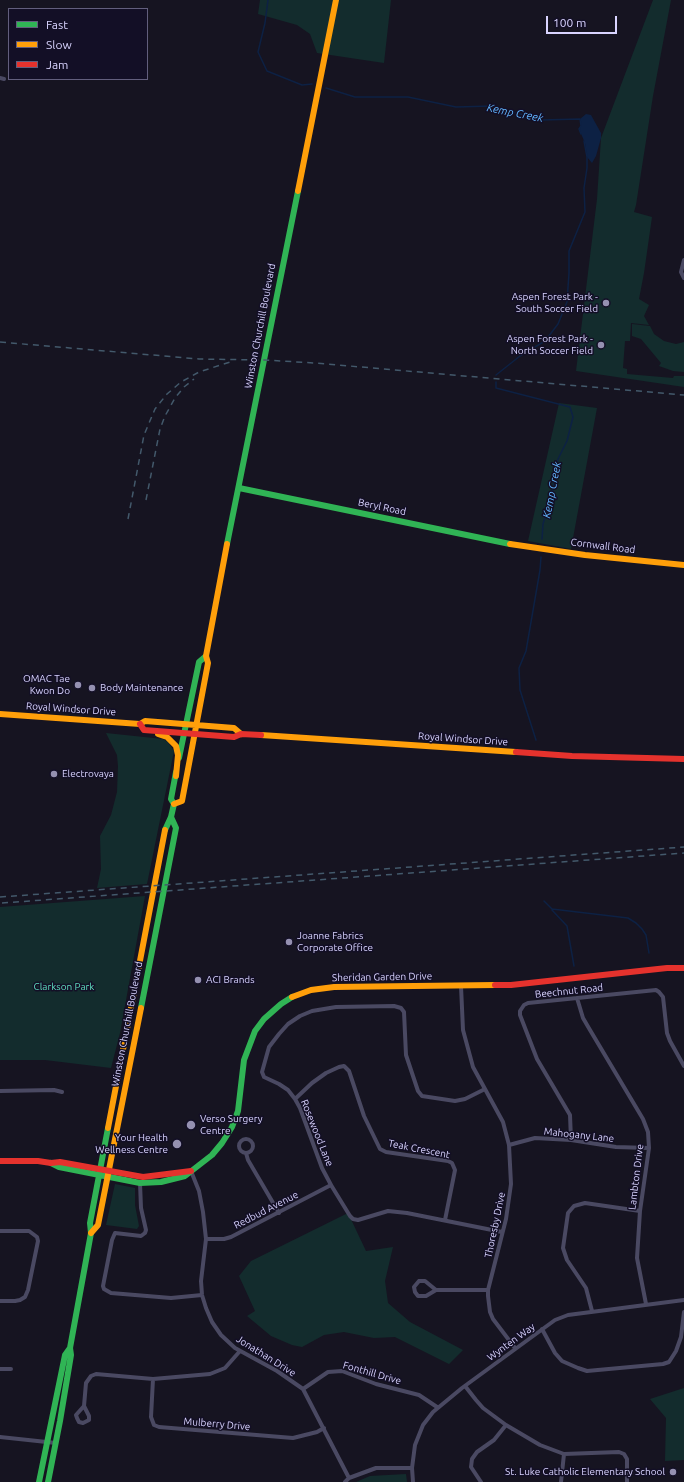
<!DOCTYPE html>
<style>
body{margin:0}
#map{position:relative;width:684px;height:1482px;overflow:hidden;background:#161421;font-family:Ubuntu,sans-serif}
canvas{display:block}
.legend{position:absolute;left:8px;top:8px;width:140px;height:72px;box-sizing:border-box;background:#130f26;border:1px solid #625e7d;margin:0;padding:5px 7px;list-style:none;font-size:12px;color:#d9d4ff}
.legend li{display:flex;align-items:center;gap:8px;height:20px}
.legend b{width:20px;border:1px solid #625e7d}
.scale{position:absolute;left:546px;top:16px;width:71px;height:18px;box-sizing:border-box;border:2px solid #d9d4ff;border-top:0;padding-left:5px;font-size:12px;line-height:14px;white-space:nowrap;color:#d9d4ff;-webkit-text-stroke:3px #130f26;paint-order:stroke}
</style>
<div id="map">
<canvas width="684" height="1482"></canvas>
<ul class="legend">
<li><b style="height:5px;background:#30b455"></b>Fast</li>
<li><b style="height:5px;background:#ff9f0a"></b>Slow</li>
<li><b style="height:5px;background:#e5322d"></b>Jam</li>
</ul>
<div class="scale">100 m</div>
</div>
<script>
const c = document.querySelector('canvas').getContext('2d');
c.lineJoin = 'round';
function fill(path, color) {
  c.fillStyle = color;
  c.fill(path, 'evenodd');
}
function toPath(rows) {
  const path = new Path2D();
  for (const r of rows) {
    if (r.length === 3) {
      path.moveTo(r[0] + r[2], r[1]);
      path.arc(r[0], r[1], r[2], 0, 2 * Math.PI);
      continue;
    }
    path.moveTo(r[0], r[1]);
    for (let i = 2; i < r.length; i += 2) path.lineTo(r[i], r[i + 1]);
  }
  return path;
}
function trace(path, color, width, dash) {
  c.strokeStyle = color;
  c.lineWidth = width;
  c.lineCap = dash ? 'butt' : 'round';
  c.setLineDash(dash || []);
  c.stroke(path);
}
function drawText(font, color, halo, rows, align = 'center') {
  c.font = font + ' Ubuntu,sans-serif';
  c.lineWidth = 3;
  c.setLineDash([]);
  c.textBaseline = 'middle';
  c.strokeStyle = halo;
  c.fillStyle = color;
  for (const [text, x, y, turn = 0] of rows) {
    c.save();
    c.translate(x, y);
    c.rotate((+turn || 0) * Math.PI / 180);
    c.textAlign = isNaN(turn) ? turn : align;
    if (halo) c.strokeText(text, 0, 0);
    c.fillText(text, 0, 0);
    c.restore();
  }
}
const green = toPath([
 [260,0,391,0,384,63,317,53,310,34,297,25,258,14],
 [653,0,671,0,653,96,636,205,634,212,652,217,644,273,639,299,649,305,644,316,649,325,631,323,630,341,625,341,623,368,627,369,627,374,673,378,674,376,684,376,684,387,576,371,597,199,601,138],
 [632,324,650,326,654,334,664,341,676,344,684,342,684,372,673,371,659,366,661,363,641,339,632,336],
 [559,403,597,408,571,549,528,541],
 [106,733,163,739,168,742,174,751,147,884,97,888,101,869,100,836,111,815,117,792,118,766,117,755],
 [145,896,120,1033,111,1068,45,1060,0,1060,0,907],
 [115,1184,135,1188,135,1205,139,1226,137,1229,106,1225],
 [348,1213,366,1251,393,1247,385,1281,388,1303,410,1322,463,1350,449,1364,395,1337,374,1338,344,1332,324,1335,302,1347,292,1345,271,1336,247,1316,255,1311,239,1276,251,1261],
 [684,1388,684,1460,665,1461,666,1418,650,1399],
 [406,1474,407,1482,356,1482,370,1476]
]);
const water = toPath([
 [586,114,591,115,601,133,601,138,596,156,592,163,587,157,585,143,579,129,581,126,580,119]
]);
const stream = toPath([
 [268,0,265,23,258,52,267,71,302,85,312,84],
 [326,88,355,97,408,97,456,107,492,106,541,120,580,119,581,126,579,129,581,134],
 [496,375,520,356,545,341,558,324,567,302,569,273,569,251,585,212,584,188,587,168,587,157,584,141],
 [496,382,496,388,570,407,573,417,567,441,558,459,552,494,543,524,542,539],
 [536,740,520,690,519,668,526,651,540,570,541,557],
 [544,901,552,909,628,918,636,923,642,929,646,935,649,953],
 [552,910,567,926,574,966]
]);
const street = toPath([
 [0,78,4,79],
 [684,260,681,272,684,278],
 [461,986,463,1030,473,1067,503,1122,509,1145,511,1184,506,1219,488,1290,488,1296,490,1312,493,1319,515,1348],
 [577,998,583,1018,590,1030,643,1119,648,1132,649,1148,640,1211,637,1258,646,1304],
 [485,1089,465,1099,455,1101,422,1096,418,1091,406,1055,404,1012,401,1008,394,1006,336,1007,312,1011,300,1016,288,1024,279,1034,269,1047,262,1072,264,1077,279,1084,288,1090,295,1099,300,1108,322,1168,331,1185,350,1216,353,1219,358,1220,388,1211,407,1213,502,1232],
 [0,1091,54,1090,62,1092],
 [295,1099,312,1083,326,1073,339,1067,344,1066,349,1071,364,1116,380,1149,386,1152,448,1161,452,1163,455,1170,445,1220],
 [246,1146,7],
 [571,1140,570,1115,537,1059,520,1015,520,1011,524,1005,528,1003,656,990,659,992,663,997,667,1033,670,1041,684,1066],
 [509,1145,535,1138,571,1140,616,1147,649,1148],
 [246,1153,248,1160,279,1213],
 [191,1171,199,1191,203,1212,206,1239,201,1281,202,1295,206,1308,212,1322,221,1335,235,1348,277,1371,303,1389,349,1478],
 [140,1183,141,1208,146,1230,145,1233,141,1236,115,1233,112,1240,103,1286,104,1289,111,1293,171,1298,202,1295],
 [0,1231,29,1231,37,1237,38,1241,28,1290,25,1297,20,1300,15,1301,0,1301],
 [206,1239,224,1239,231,1237,331,1185],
 [419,1281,425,1281,436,1290,426,1296,418,1296,415,1292,414,1287,419,1281],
 [436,1290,488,1290],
 [592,1311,586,1288,567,1260,563,1248,568,1213,574,1206,585,1203,640,1211],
 [542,1329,555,1353,562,1361,578,1368,587,1371,663,1364,669,1362,676,1351,681,1337,684,1312],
 [0,1369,11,1369],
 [153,1379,151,1417,154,1425,159,1427,293,1438,317,1432,324,1428],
 [465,1386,476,1400,483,1408,506,1425,540,1445,564,1454,619,1452,624,1454,627,1459,627,1482],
 [303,1389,328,1372,342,1371,376,1384,419,1395,437,1407],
 [84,1406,89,1416,89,1420,83,1423,79,1422,77,1418,76,1415,84,1406,86,1383,91,1376,96,1374,153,1379,210,1374,225,1368,240,1351],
 [0,1437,56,1443],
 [345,1482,349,1478,376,1468,412,1468],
 [413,1482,412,1468,415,1445,423,1425,433,1412,462,1388,555,1320,568,1315,684,1300],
 [481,1482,471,1467,472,1459,477,1452,494,1440,506,1425],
 [561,1482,564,1454]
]);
const fast = toPath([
 [239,488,510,544],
 [227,544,298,191],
 [179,758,199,662,206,656],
 [165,830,171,817,174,804,171,799,176,772],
 [141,1008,176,828,171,817],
 [51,1163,59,1167,140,1183,161,1182,185,1176,212,1155,222,1143,232,1127,238,1111,244,1060,255,1031,264,1019,281,1004,292,997],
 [39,1482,65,1355,70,1348],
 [48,1482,60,1421,71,1355,70,1348,91,1233,90,1223,108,1128]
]);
const slow = toPath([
 [298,191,336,0],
 [510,544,585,555,684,565],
 [0,714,140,724,145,721,234,728,241,734],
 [158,734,167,737,176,746,178,755,176,776],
 [261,735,516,752],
 [174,804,182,801,208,663,206,656,227,544],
 [292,997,311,990,334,987,495,985],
 [108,1128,165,830],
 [91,1233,98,1225,141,1008]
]);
const jam = toPath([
 [140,724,144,730,234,737,241,734,261,735],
 [516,752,572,756,684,759],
 [495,985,511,985,667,968,684,968],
 [0,1161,38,1161,51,1163,60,1162,143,1177,191,1171]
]);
const rail = toPath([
 [0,342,199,359,264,360,315,363,684,395],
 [146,500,160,429,165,416,175,398,184,387,194,379],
 [128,519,144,435,155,409,167,394,181,382,199,372,230,362],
 [0,897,684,847],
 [2,903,684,853]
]);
const markers = [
 [606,303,4,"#9591b1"],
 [601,345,4,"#9591b1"],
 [78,685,4,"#9591b1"],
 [92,688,4,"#9591b1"],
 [54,774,4,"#9591b1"],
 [289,942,4,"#9591b1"],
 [198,980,4,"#9591b1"],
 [191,1125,5,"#9591b1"],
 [177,1144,5,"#9591b1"],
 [673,1472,4,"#9591b1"]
];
const poiNames = [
 ["Aspen Forest Park -",598,297],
 ["South Soccer Field",598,309],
 ["Aspen Forest Park -",593,339],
 ["North Soccer Field",593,351],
 ["OMAC Tae",70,679],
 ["Kwon Do",70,691],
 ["Body Maintenance",100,688,"left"],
 ["Electrovaya",62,774,"left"],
 ["Joanne Fabrics",297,936,"left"],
 ["Corporate Office",297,948,"left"],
 ["ACI Brands",206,980,"left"],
 ["Verso Surgery",200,1119,"left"],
 ["Centre",200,1131,"left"],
 ["Your Health",168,1138],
 ["Wellness Centre",168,1150],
 ["St. Luke Catholic Elementary School",665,1472]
];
const streetNames = [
 ["Winston Churchill Boulevard",260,326,-79],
 ["Beryl Road",382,507,12],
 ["Cornwall Road",603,546,7],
 ["Royal Windsor Drive",71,709,4],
 ["Royal Windsor Drive",463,739,4],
 ["Sheridan Garden Drive",382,977,-1],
 ["Beechnut Road",569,991,-6],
 ["Winston Churchill Boulevard",127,1024,-79],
 ["Rosewood Lane",317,1133,68],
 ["Mahogany Lane",579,1135,6],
 ["Teak Crescent",419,1149,11],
 ["Lambton Drive",636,1177,-83],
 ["Redbud Avenue",266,1210,-27],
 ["Thoresby Drive",495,1225,-78],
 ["Wynten Way",511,1342,-36],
 ["Jonathan Drive",266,1356,32],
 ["Fonthill Drive",372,1373,16],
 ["Mulberry Drive",217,1424,5]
];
const parkNames = [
 ["Clarkson Park",64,987]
];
const waterNames = [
 ["Kemp Creek",515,113,11],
 ["Kemp Creek",552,490,-79]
];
fill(green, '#132c2d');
fill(water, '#0d2144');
trace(stream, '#0d2144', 1.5);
trace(street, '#4a4962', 4);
trace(fast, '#30b455', 6);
trace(slow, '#ff9f0a', 6);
trace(jam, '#e5322d', 6);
trace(rail, '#43596b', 1.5, [6, 5]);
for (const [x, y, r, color] of markers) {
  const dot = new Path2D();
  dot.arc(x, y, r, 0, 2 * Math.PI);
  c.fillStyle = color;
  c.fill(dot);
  trace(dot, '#130f26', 1.5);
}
drawText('10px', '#d9d4ff', '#130f26', poiNames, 'right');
drawText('10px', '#d9d4ff', '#130f26', streetNames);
drawText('10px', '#5fe0c0', '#130f26', parkNames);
drawText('italic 11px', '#62b6ff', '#130f26', waterNames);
</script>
